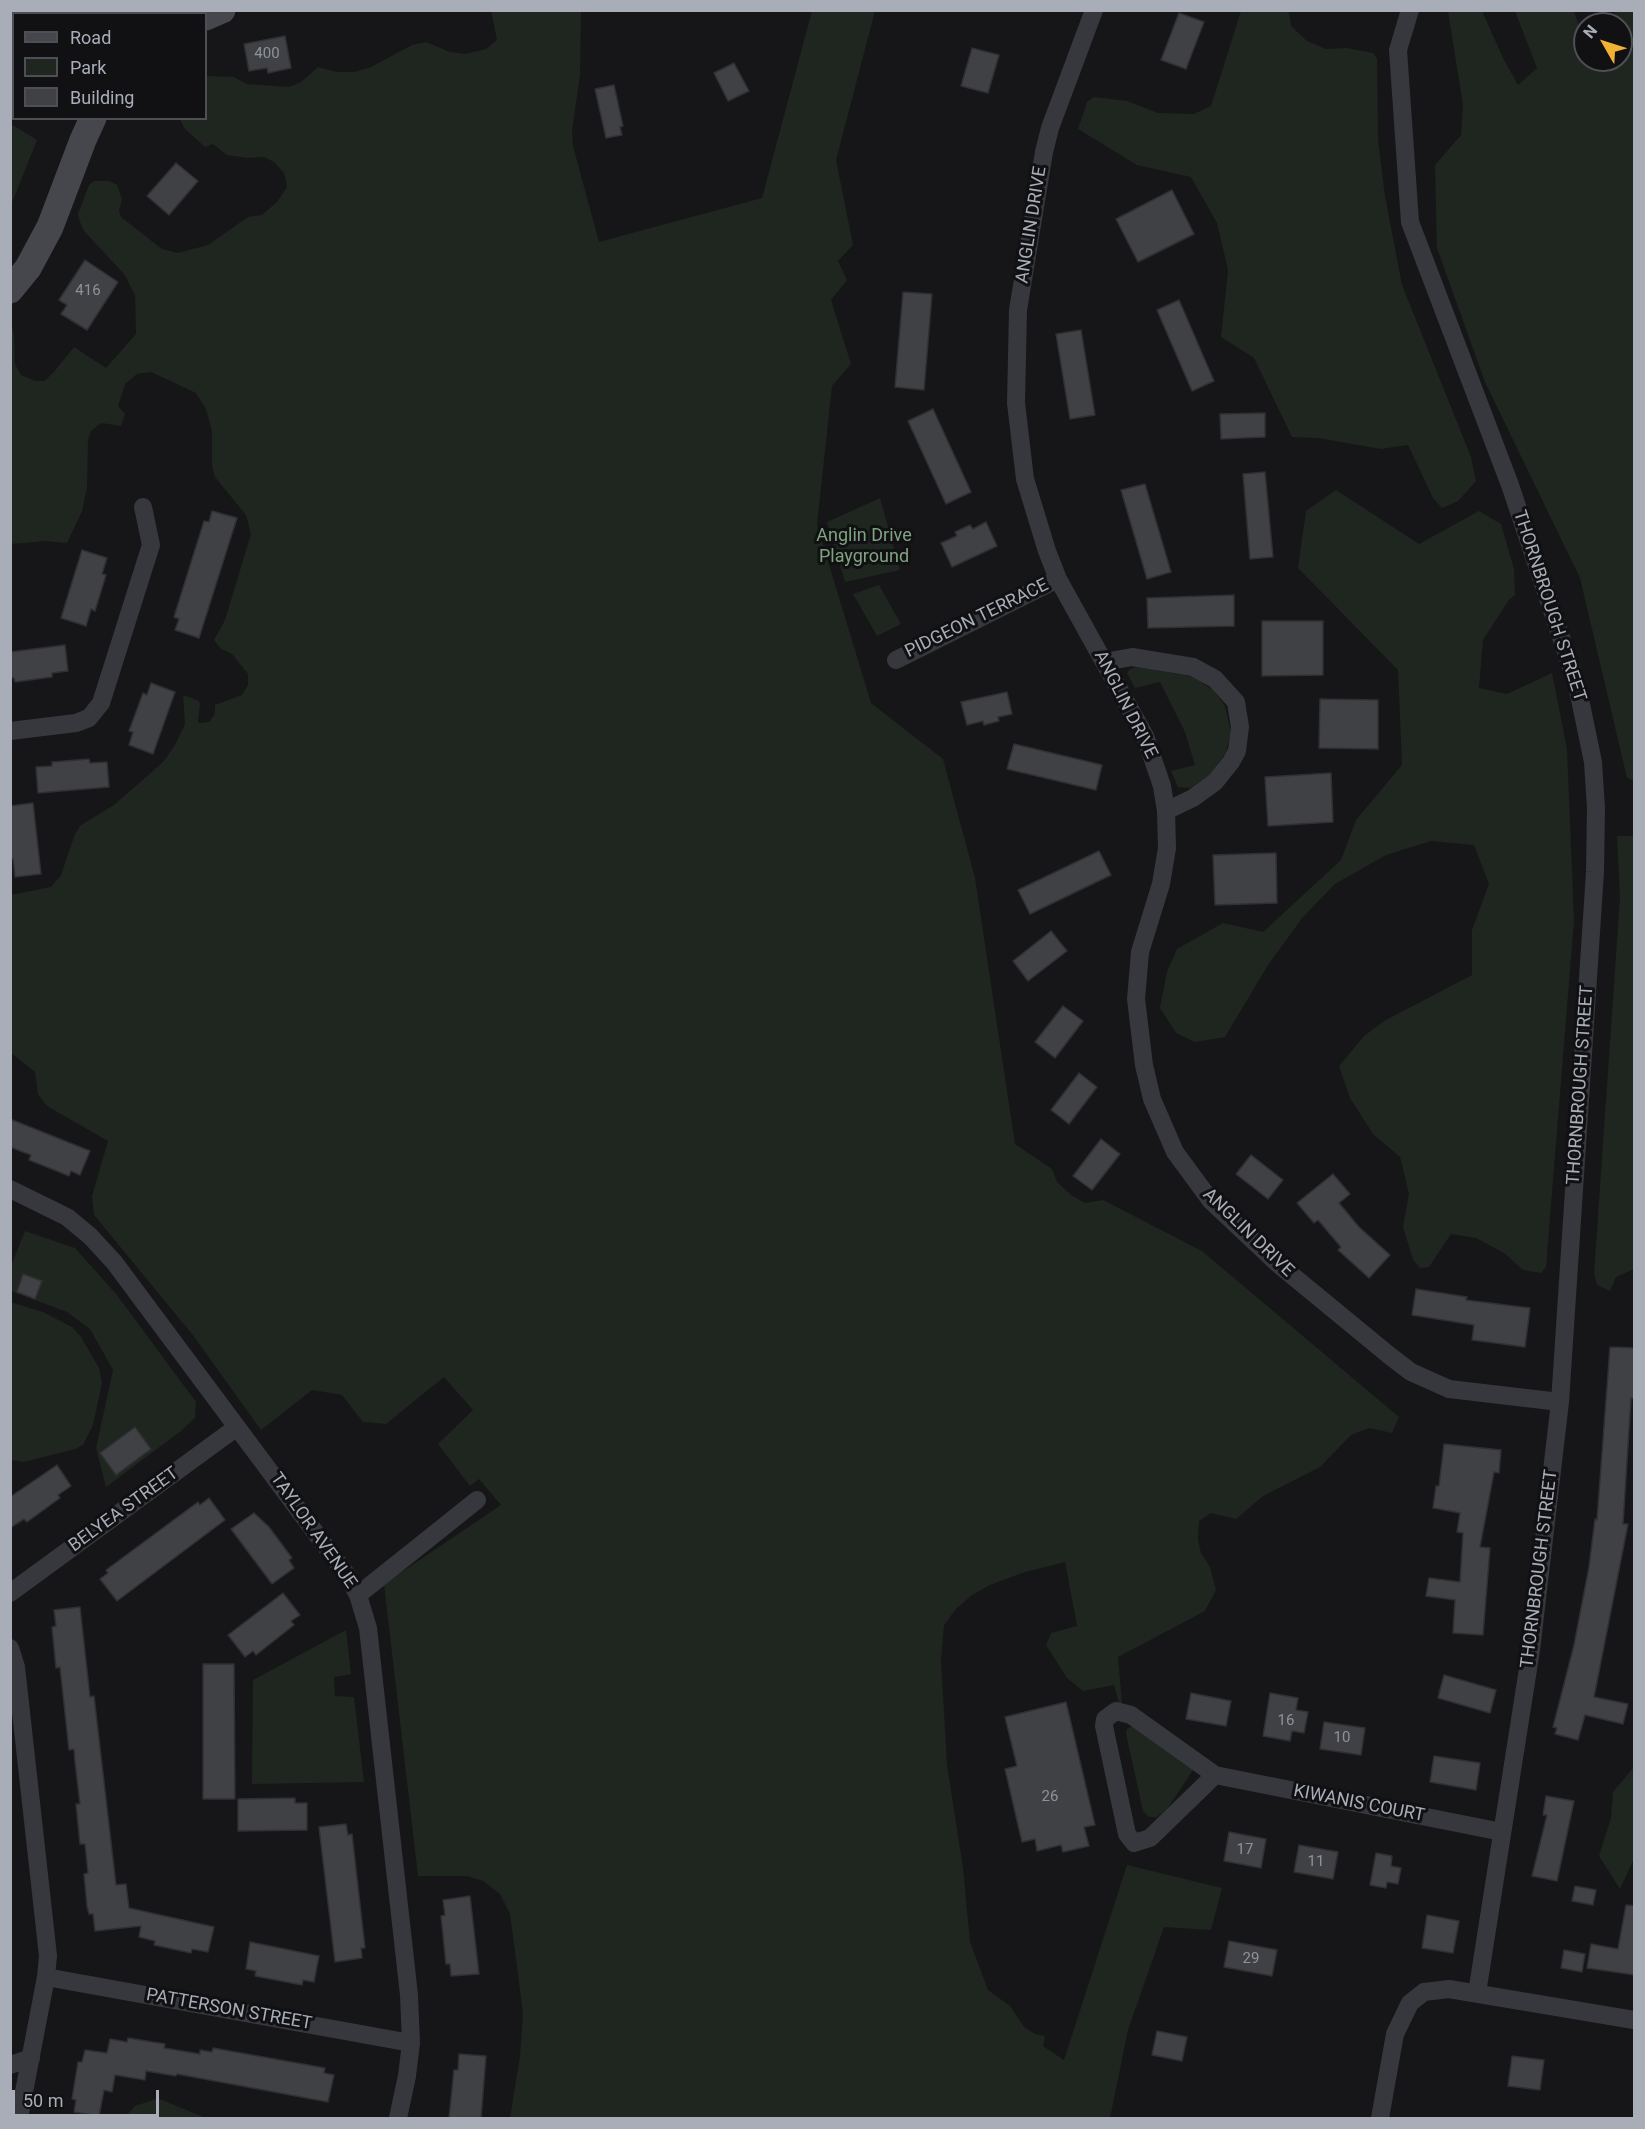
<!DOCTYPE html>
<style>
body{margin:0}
#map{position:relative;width:1645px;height:2129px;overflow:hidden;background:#161618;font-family:Roboto,sans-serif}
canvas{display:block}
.frame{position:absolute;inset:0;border:12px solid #a8adb8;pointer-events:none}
.legend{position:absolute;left:12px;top:12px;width:195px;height:108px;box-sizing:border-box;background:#111113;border:2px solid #4d4f55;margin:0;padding:8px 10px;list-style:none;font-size:18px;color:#a8adb8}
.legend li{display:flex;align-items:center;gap:12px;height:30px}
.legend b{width:30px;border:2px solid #4d4f55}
.north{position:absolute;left:1573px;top:12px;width:60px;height:60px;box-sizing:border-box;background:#111113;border:2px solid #4d4f55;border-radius:50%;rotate:309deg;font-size:16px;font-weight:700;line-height:24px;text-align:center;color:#a8adb8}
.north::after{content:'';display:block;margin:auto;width:21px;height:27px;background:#f2b134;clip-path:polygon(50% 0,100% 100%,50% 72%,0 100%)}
.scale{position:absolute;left:12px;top:2090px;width:147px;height:27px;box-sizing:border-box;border:3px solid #a8adb8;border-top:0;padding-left:8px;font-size:18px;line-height:21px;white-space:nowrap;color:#a8adb8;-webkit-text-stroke:4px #111113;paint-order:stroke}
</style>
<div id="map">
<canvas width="1645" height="2129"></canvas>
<div class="frame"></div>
<ul class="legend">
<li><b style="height:8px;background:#45474d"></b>Road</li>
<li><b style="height:16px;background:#1e261f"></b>Park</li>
<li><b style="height:16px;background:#404145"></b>Building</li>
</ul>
<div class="north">N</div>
<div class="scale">50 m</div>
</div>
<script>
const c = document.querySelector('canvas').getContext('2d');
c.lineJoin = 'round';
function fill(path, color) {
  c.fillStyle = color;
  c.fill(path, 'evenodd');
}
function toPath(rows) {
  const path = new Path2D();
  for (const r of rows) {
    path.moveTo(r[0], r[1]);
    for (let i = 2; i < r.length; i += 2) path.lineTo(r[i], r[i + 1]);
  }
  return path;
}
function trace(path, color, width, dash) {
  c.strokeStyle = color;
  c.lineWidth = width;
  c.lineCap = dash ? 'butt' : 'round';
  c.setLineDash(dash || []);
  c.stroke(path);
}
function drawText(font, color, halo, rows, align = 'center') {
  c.font = font + ' Roboto,sans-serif';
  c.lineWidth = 6;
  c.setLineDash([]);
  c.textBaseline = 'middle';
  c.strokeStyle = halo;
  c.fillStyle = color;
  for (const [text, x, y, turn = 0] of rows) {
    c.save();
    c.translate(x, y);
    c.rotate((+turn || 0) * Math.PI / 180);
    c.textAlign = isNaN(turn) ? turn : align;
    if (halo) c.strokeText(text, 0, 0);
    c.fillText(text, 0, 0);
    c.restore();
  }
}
const green = toPath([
 [491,11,581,11,580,75,572,131,573,146,599,242,762,198,812,11,875,11,836,160,853,245,838,261,847,280,831,300,851,364,832,386,817,525,871,703,943,759,975,878,1015,1144,1052,1169,1057,1182,1071,1195,1085,1203,1103,1200,1202,1251,1399,1417,1392,1433,1369,1428,1351,1435,1320,1467,1263,1496,1236,1519,1211,1513,1199,1521,1198,1540,1201,1553,1210,1567,1216,1590,1205,1611,1118,1657,1122,1703,1119,1703,1114,1685,1083,1691,1067,1678,1046,1645,1051,1633,1077,1626,1065,1562,1022,1573,990,1585,972,1595,956,1609,944,1625,941,1660,947,1765,963,1868,970,1942,988,1990,1010,2006,1024,2027,1035,2034,1045,2036,1043,2046,1064,2060,1127,1865,1222,1888,1211,1930,1164,1927,1128,2030,1110,2118,510,2118,520,2056,523,2013,510,1914,500,1894,483,1881,467,1876,418,1876,384,1584,501,1505,479,1479,470,1486,438,1444,473,1410,444,1377,386,1424,363,1422,342,1395,312,1390,261,1430,192,1334,94,1215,92,1196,108,1141,47,1106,38,1094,35,1072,11,1053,11,895,51,887,61,875,75,834,81,825,114,805,163,762,175,745,185,724,183,695,197,700,200,703,198,723,209,722,215,714,215,705,242,695,248,685,248,674,232,654,221,649,214,640,225,620,251,534,246,515,215,477,212,465,212,431,206,409,196,393,151,372,137,374,125,384,118,406,125,414,121,426,101,423,91,431,88,440,87,488,82,511,67,543,45,541,11,544,11,322,14,334,15,364,21,375,35,381,44,381,53,373,74,347,106,368,136,334,135,295,124,274,84,231,80,222,78,214,89,185,94,181,109,181,117,185,122,199,119,211,121,217,162,249,178,253,208,245,248,217,262,215,277,202,287,187,284,173,274,162,264,157,247,158,227,155,213,144,205,147,184,128,180,119,206,118,206,76,234,77,246,84,289,87,301,82,318,67,337,72,355,72,371,67,412,45,426,42,450,52,465,54,486,49,497,40],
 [1241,11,1289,11,1291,26,1307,41,1326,49,1347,48,1373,53,1377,58,1378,140,1385,196,1402,285,1471,457,1476,481,1458,501,1442,508,1433,498,1408,445,1381,449,1318,438,1292,437,1254,358,1221,337,1228,270,1217,223,1191,177,1137,165,1078,129,1087,102,1094,97,1127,101,1158,113,1194,114,1211,106],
 [1448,11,1482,11,1504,60,1518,85,1537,68,1515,11,1574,11,1581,33,1585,36,1585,60,1621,60,1621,24,1614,24,1615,11,1634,11,1634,781,1627,778,1580,578,1485,382,1437,248,1435,165,1461,135,1463,105],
 [11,124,37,140,11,205],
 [1336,490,1419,544,1479,511,1501,524,1514,569,1515,595,1508,601,1483,640,1479,688,1507,694,1552,673,1567,749,1574,920,1546,1267,1541,1273,1523,1270,1504,1253,1476,1238,1451,1234,1429,1267,1420,1268,1413,1260,1403,1227,1409,1194,1400,1157,1373,1134,1350,1098,1339,1066,1364,1036,1384,1021,1472,975,1472,930,1489,884,1474,845,1431,841,1386,855,1335,884,1303,917,1268,965,1225,1037,1195,1042,1176,1033,1160,1008,1167,972,1177,949,1223,923,1263,932,1341,860,1356,820,1402,765,1398,670,1298,568,1306,511],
 [880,498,900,570,845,582,827,522],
 [879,585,901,624,877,636,853,594],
 [1138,667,1194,677,1214,691,1225,706,1231,733,1226,752,1210,775,1191,788,1178,787,1171,771,1195,765,1185,732,1160,682,1135,688,1127,673,1130,669],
 [1617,836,1634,836,1634,1269,1616,1277,1610,1291,1597,1285,1594,1273,1620,898],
 [25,1231,75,1248,117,1295,196,1402,195,1418,181,1431,106,1487,96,1448,113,1370,90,1329,67,1312,11,1291,10,1268],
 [10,1302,43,1312,72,1327,81,1337,99,1368,102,1383,93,1425,83,1445,75,1449,24,1462,11,1460],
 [346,1630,351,1674,334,1677,335,1696,354,1697,364,1782,252,1784,253,1680],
 [1132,1726,1195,1767,1167,1809,1157,1817,1149,1817,1143,1811,1126,1734,1127,1729],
 [1634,1767,1634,1859,1620,1889,1599,1856,1611,1818,1613,1792],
 [156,2099,162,2100,206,2118,124,2118,135,2106]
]);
const building = toPath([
 [1179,13,1204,22,1186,69,1161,60,1179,13],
 [285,36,291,68,268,73,267,68,249,71,244,44,285,36],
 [972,48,999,55,988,93,961,86,972,48],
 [734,63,749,91,728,101,714,73,734,63],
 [614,85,623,126,620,127,622,135,606,138,595,89,614,85],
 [176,163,198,181,169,215,147,196,176,163],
 [1172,190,1194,234,1138,262,1116,219,1172,190],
 [85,260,118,282,87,330,61,314,67,305,59,300,85,260],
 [903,292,932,294,924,390,895,387,903,292],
 [1179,300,1214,381,1192,391,1157,310,1179,300],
 [1081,330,1095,415,1070,419,1056,334,1081,330],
 [933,409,971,492,946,504,908,421,933,409],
 [1265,413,1265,437,1221,439,1220,414,1265,413],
 [1265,472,1273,557,1250,559,1243,474,1265,472],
 [1145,484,1171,572,1147,579,1121,490,1145,484],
 [212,511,237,518,199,638,175,630,179,619,174,617,204,521,209,522,212,511],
 [986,522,997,546,952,567,941,543,957,536,955,532,970,525,973,529,986,522],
 [82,550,107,558,102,574,106,575,95,611,91,609,86,626,61,618,82,550],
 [1234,595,1234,626,1148,628,1147,598,1234,595],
 [1262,621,1323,621,1323,675,1262,676,1262,621],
 [65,645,68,671,52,673,52,677,15,682,14,678,10,678,10,652,65,645],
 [151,683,175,692,153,754,129,745,133,732,129,731,143,693,147,695,151,683],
 [1007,692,1012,714,998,717,999,721,984,725,983,721,967,725,961,702,1007,692],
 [1320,699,1378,700,1378,749,1319,748,1320,699],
 [1014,744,1102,765,1096,790,1007,769,1014,744],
 [89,759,90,763,107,762,109,787,38,793,36,767,52,766,52,762,89,759],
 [1331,773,1333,822,1268,826,1265,777,1331,773],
 [33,803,41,874,15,877,13,859,10,860,10,806,33,803],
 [1099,851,1111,875,1030,914,1018,890,1099,851],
 [1276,853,1277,903,1215,905,1213,855,1276,853],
 [1051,931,1067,951,1028,981,1013,961,1051,931],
 [1063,1006,1083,1021,1055,1058,1035,1042,1063,1006],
 [1079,1073,1097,1087,1069,1124,1051,1110,1079,1073],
 [10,1119,90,1151,80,1175,71,1171,69,1176,62,1173,29,1160,31,1155,10,1147,10,1119],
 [1101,1139,1120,1154,1092,1190,1073,1176,1101,1139],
 [1251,1155,1283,1180,1268,1199,1236,1174,1251,1155],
 [1333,1174,1350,1194,1339,1203,1359,1227,1390,1255,1369,1278,1338,1250,1341,1247,1318,1220,1314,1223,1297,1203,1333,1174],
 [23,1274,42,1281,35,1299,17,1292,23,1274],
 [1416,1289,1467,1297,1466,1300,1530,1308,1525,1347,1472,1340,1474,1325,1412,1315,1416,1289],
 [1610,1347,1635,1348,1635,1399,1631,1398,1623,1524,1628,1524,1594,1697,1628,1704,1623,1724,1585,1715,1578,1740,1555,1734,1557,1728,1553,1727,1574,1645,1589,1567,1595,1519,1597,1520,1610,1347],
 [135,1427,151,1449,116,1475,100,1453,135,1427],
 [1444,1444,1501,1450,1499,1473,1494,1472,1480,1547,1490,1548,1483,1635,1453,1633,1455,1600,1426,1596,1429,1578,1460,1582,1463,1533,1457,1532,1460,1513,1433,1508,1436,1486,1439,1486,1444,1444],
 [57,1465,71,1486,58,1495,60,1498,27,1522,24,1519,10,1528,10,1497,57,1465],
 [209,1498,225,1520,117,1601,100,1579,108,1573,106,1570,198,1502,200,1505,209,1498],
 [254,1513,269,1527,292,1558,289,1560,294,1568,272,1584,231,1529,254,1513],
 [283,1593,300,1615,291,1621,294,1625,256,1655,253,1651,245,1657,228,1635,283,1593],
 [80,1607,90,1697,94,1696,116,1885,126,1884,129,1908,214,1927,208,1952,192,1949,191,1953,154,1945,155,1941,139,1937,141,1926,95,1931,93,1914,89,1914,87,1906,84,1874,88,1873,85,1844,80,1844,76,1804,80,1804,75,1762,74,1749,69,1750,60,1667,56,1668,52,1627,56,1626,54,1610,80,1607],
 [203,1664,234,1664,235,1799,203,1799,203,1664],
 [1444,1675,1496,1690,1490,1713,1438,1698,1444,1675],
 [1191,1693,1231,1701,1226,1726,1186,1719,1191,1693],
 [1270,1693,1298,1698,1296,1710,1308,1712,1304,1733,1292,1731,1290,1741,1263,1736,1270,1693],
 [1066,1702,1095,1825,1084,1827,1089,1846,1063,1852,1061,1845,1037,1851,1035,1839,1022,1842,1005,1769,1017,1766,1005,1717,1066,1702],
 [1324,1722,1365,1728,1361,1755,1320,1749,1324,1722],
 [1434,1756,1480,1763,1476,1790,1430,1782,1434,1756],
 [1546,1796,1574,1801,1557,1881,1532,1876,1547,1815,1543,1815,1546,1796],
 [295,1798,295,1803,307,1803,307,1830,238,1831,238,1799,295,1798],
 [346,1824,348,1835,352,1834,365,1948,361,1948,362,1958,335,1962,319,1827,346,1824],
 [1229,1832,1266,1839,1261,1868,1224,1861,1229,1832],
 [1299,1845,1338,1852,1333,1879,1294,1872,1299,1845],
 [1376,1853,1392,1856,1391,1866,1401,1868,1398,1884,1387,1882,1386,1888,1370,1885,1376,1853],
 [1575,1886,1596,1890,1593,1905,1572,1901,1575,1886],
 [470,1896,479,1974,451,1976,450,1964,446,1964,441,1916,445,1915,443,1900,470,1896],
 [1626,1905,1635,1906,1635,1975,1587,1968,1591,1944,1618,1949,1626,1905],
 [1427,1915,1459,1921,1453,1953,1422,1948,1427,1915],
 [1229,1941,1277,1950,1272,1976,1224,1967,1229,1941],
 [250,1942,319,1956,314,1982,303,1980,302,1985,255,1976,256,1971,246,1969,250,1942],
 [1564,1950,1585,1954,1582,1972,1561,1968,1564,1950],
 [1157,2031,1187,2037,1182,2061,1152,2055,1157,2031],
 [128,2038,165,2044,164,2048,200,2054,200,2050,212,2052,213,2048,325,2068,324,2073,334,2075,328,2102,177,2074,176,2076,146,2071,145,2080,115,2075,112,2092,104,2090,99,2116,74,2112,76,2100,72,2099,78,2062,82,2062,85,2050,107,2053,110,2039,127,2042,128,2038],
 [459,2054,486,2056,481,2118,449,2118,454,2070,458,2070,459,2054],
 [1512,2056,1544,2060,1540,2090,1508,2086,1512,2056]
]);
const street = toPath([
 [1094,10,1050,128,1044,152,1018,310,1016,403,1025,479,1047,551,1058,579,1145,736,1162,786,1166,811,1167,848,1161,884,1140,952,1136,999,1144,1065,1152,1099,1175,1152,1211,1201,1277,1263,1390,1356,1411,1372,1449,1389,1560,1402],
 [1410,10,1398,50,1410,222,1510,485,1577,685,1593,762,1596,808,1595,872,1560,1402,1531,1650,1477,1993],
 [896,660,1058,579],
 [1104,662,1132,657,1193,667,1215,679,1236,702,1240,727,1237,751,1231,762,1215,782,1193,798,1166,811],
 [10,731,76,723,89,718,101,703,151,545,143,507],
 [10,1189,67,1217,90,1236,114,1262,347,1575,358,1595,368,1628,409,1995,411,2043,407,2076,398,2118],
 [10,1593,237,1427],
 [358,1595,477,1500],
 [10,1648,16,1667,48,1956,46,1977,19,2118],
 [1215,1775,1150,1838,1134,1843,1127,1834,1104,1726,1105,1719,1116,1711,1131,1715,1215,1775,1502,1832],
 [46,1977,411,2043],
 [10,2065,31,2058],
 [1380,2118,1395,2034,1410,2003,1424,1992,1449,1989,1634,2020]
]);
const secondary = toPath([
 [206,17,222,10],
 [10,290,28,268,50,227,83,140,93,118]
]);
const numberNames = [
 ["400",267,54],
 ["416",88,291],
 ["16",1286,1721],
 ["10",1342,1738],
 ["26",1050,1797],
 ["17",1245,1850],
 ["11",1316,1862],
 ["29",1251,1959]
];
const streetNames = [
 ["ANGLIN DRIVE",1032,225,-81],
 ["THORNBROUGH STREET",1549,606,72],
 ["PIDGEON TERRACE",977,619,-26],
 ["ANGLIN DRIVE",1125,705,63],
 ["THORNBROUGH STREET",1581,1085,-86],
 ["ANGLIN DRIVE",1248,1233,44],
 ["BELYEA STREET",124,1510,-36],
 ["TAYLOR AVENUE",313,1531,55],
 ["THORNBROUGH STREET",1540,1569,-83],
 ["KIWANIS COURT",1359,1804,11],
 ["PATTERSON STREET",229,2010,10]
];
const parkNames = [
 ["Anglin Drive",864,536],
 ["Playground",864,557]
];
fill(green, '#1e261f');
fill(building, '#404145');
trace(building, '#303034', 1.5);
trace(street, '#37383d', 18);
trace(secondary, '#45474d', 27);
drawText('15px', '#8e929b', null, numberNames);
drawText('18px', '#a8adb8', '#111113', streetNames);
drawText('18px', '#7fa381', '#111113', parkNames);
</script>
